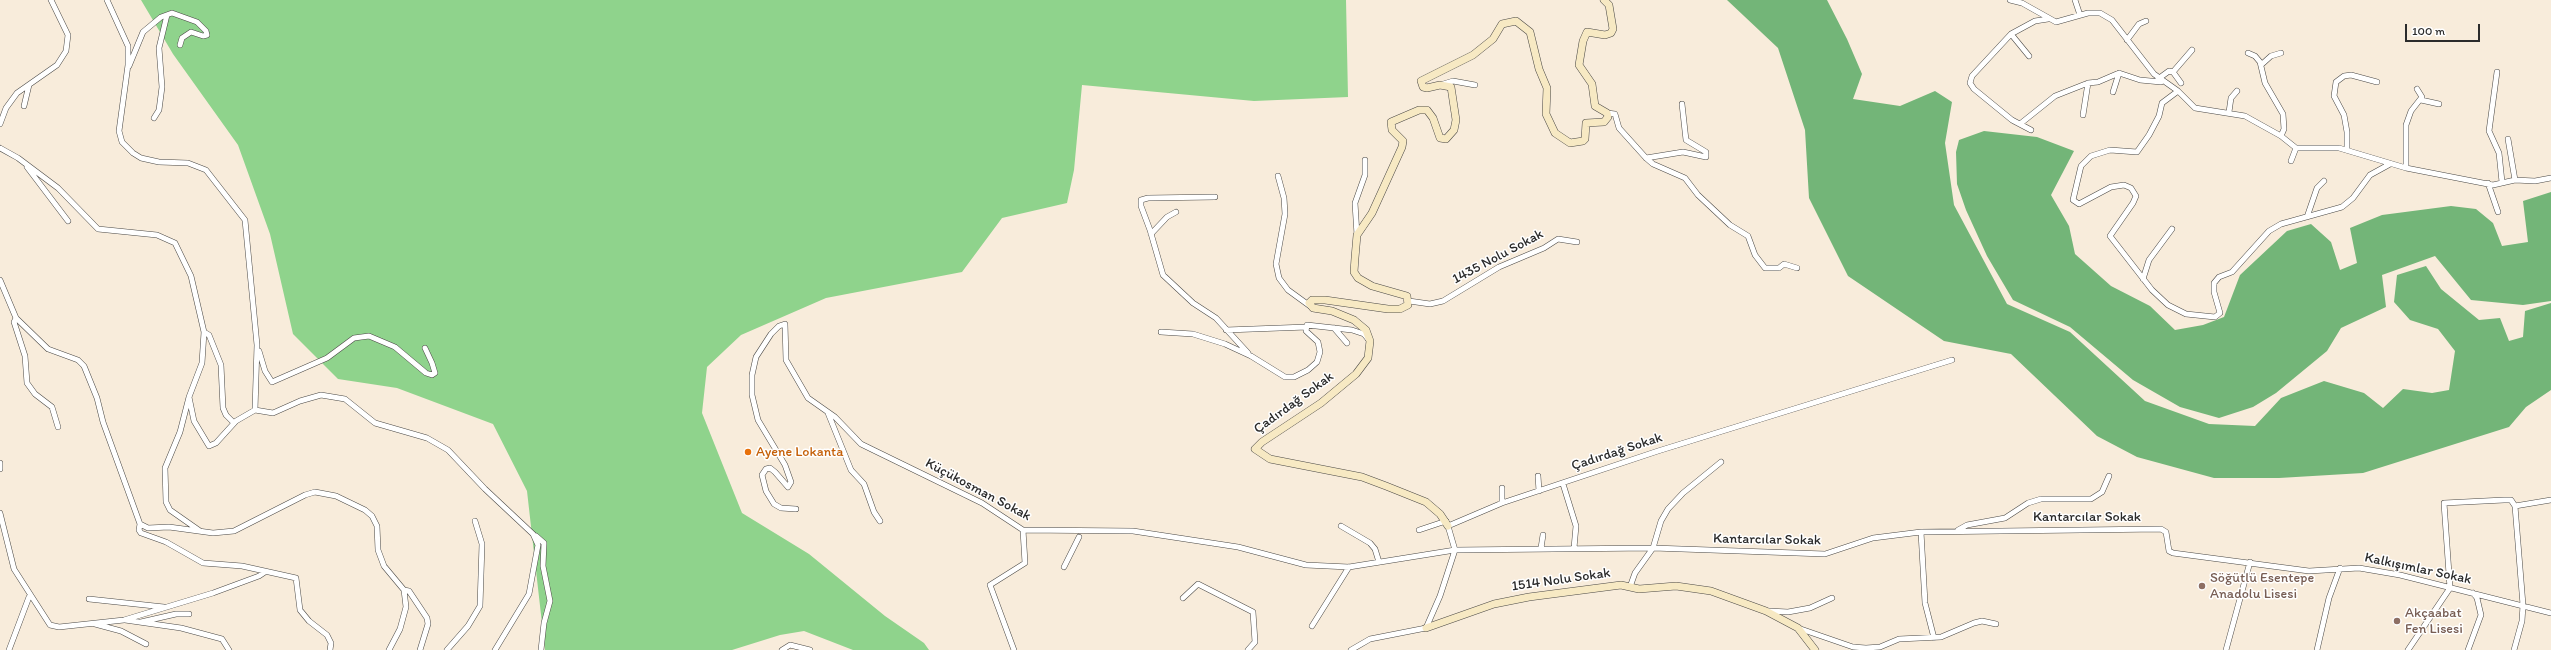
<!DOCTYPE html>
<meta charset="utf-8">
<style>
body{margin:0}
#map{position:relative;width:2551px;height:650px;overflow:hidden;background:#f8ecdb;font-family:Itim,sans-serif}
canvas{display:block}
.scale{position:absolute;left:2405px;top:24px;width:75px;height:18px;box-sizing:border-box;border:2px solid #2b2b2b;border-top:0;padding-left:5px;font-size:12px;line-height:14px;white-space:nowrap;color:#2b2b2b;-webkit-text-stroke:3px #fff;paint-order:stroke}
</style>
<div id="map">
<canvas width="2551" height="650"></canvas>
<div class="scale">100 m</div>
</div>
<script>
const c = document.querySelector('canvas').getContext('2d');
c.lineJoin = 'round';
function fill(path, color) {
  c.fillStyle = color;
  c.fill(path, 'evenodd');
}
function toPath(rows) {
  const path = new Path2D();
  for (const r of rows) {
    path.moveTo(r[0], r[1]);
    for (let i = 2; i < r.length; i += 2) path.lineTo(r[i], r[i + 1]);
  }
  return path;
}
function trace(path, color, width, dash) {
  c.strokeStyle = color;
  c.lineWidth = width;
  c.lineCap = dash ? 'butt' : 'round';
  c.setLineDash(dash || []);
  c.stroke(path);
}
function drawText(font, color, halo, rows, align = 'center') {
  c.font = font + ' Itim,sans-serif';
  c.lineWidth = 3;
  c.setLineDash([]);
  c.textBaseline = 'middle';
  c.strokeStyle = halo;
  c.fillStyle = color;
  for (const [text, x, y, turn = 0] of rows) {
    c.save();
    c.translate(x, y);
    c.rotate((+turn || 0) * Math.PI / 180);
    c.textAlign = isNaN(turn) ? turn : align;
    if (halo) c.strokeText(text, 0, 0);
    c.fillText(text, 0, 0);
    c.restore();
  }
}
const green = toPath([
 [141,0,1346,0,1348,97,1254,101,1082,85,1074,170,1067,203,1002,218,962,272,826,298,741,335,707,367,702,413,742,513,809,554,885,616,924,643,929,650,853,650,804,631,780,635,732,650,545,650,527,491,493,424,397,388,338,379,293,334,270,234,238,145,173,54]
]);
const forest = toPath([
 [1727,0,1827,0,1847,39,1862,74,1853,99,1900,106,1935,91,1952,102,1945,143,1954,205,2007,304,2070,332,2145,401,2209,424,2255,426,2281,398,2324,381,2364,393,2383,408,2403,389,2432,393,2449,390,2455,351,2438,329,2410,320,2394,302,2397,275,2426,266,2441,289,2479,320,2500,318,2509,341,2523,337,2525,311,2551,303,2551,390,2526,407,2509,427,2363,473,2279,478,2214,478,2137,457,2097,436,2011,354,1944,341,1848,276,1809,198,1805,130,1778,48],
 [1984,131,2037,137,2074,151,2051,195,2069,226,2075,254,2111,286,2150,306,2175,330,2203,325,2224,317,2240,275,2287,231,2311,224,2331,242,2340,270,2357,263,2350,228,2382,215,2451,206,2476,209,2493,223,2502,246,2528,242,2523,201,2551,192,2551,301,2523,305,2471,300,2435,256,2382,275,2386,307,2341,328,2327,351,2276,393,2253,407,2219,418,2180,407,2133,380,2070,327,2013,300,1987,256,1966,210,1957,184,1956,152,1959,140]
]);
const street = toPath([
 [107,0,128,46,128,65,119,131,122,142,133,153,141,158,159,162,188,163,206,170,245,220,257,345,255,410],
 [2010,0,2022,3,2056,22,2088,13,2100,13,2112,20,2154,74,2178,91,2195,108,2245,116,2281,136,2296,148,2339,148,2406,168,2493,185,2515,180,2535,181,2551,178],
 [2075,0,2080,15],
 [2011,34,2029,56],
 [2127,40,2139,24,2146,21],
 [2248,53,2255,56,2260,62,2265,83,2283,114,2284,129,2281,136],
 [2261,65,2271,56,2281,53],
 [129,66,143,32,161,17,172,13,197,22,206,31,207,35,203,36,191,32,182,38,180,45],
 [2173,72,2192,50],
 [2497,72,2489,131,2499,153,2502,182],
 [2158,79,2169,71,2173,72,2181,83],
 [1440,85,1453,81,1475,85],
 [2178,91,2162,103,2159,116,2149,135,2137,152,2110,150,2091,156,2081,166,2073,200,2079,204,2111,187,2124,185,2131,188,2136,196,2133,203,2110,236,2152,290,2168,305,2186,314,2215,317,2220,313,2214,292,2214,283,2219,277,2232,272,2269,231,2281,224,2342,207,2353,198,2370,175,2390,164],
 [2113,92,2119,73],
 [2421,100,2439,104],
 [24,106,29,85],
 [2229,112,2231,98,2237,91],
 [1607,113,1615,114,1619,128,1646,158,1653,164,1685,178,1698,195,1730,225,1748,236,1755,255,1765,268,1779,268,1784,264,1797,268],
 [2083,115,2088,83,2098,82,2119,73,2140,80,2161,82],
 [154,118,159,110,162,87,159,48,167,15],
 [0,124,6,108,17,93,57,65,66,51,68,35,51,0],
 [2020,124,2055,96,2088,83],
 [2031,130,2012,120,1974,89,1970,83,1972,76,2011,34,2035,21,2048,19],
 [2508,139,2515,180],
 [0,148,18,158,58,188,98,229,157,235,175,243,191,276,204,332,202,363,189,397,180,432,165,468,166,502,170,510,200,531],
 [2347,150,2347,132,2344,115,2334,96,2336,82,2344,76,2351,75,2377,82],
 [1646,158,1683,152,1706,157,1706,152,1686,140,1682,104],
 [2291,161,2296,148],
 [27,167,68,221],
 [2406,168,2406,125,2411,111,2422,97,2417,89],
 [1278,176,1284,198,1285,214,1276,264,1279,278,1288,290,1310,306],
 [2488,183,2498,212],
 [1215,197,1148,198,1141,200,1141,206,1150,230,1163,275,1193,303,1216,318,1248,353],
 [2307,217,2317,188,2324,181],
 [1151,234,1167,217,1176,212],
 [1357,235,1355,203,1365,175,1365,160],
 [2143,279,2149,260,2172,229],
 [0,280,16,318,48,349,78,360,84,366,97,398,103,422,140,524,139,530,141,533,166,542,203,563,242,566,296,578,300,610,309,621,327,635,331,643,330,650],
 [1409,301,1430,304,1443,301,1499,267,1544,248,1558,239,1577,242],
 [16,318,14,322,25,356,27,383,35,394,52,407,58,427],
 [1334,328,1347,343],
 [1226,330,1307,327],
 [204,332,209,335,221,365,223,408,226,415,233,422,236,421],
 [1161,332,1193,334,1225,344,1251,356,1285,377,1294,377,1308,370,1317,362,1320,352,1318,342,1306,331,1307,325,1352,330,1364,334,1368,339],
 [259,351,265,371,272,382,327,358,354,338,369,336,395,347,426,373,432,375,435,373,432,363,425,348],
 [1952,360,1658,451,1502,503,1448,526,1455,550,1653,548,1825,554,1873,538,1921,532,2161,529,2166,532,2169,551,2173,553,2309,571,2359,568,2400,575,2551,613],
 [189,397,194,421,209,446,216,443,236,421,255,410,273,413,300,401,321,395,345,399,375,423,427,438,448,450,485,489,533,534,538,545,529,594,495,650],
 [828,413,851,470,864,484,874,512,880,521],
 [0,463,0,469],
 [1538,476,1539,491],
 [1563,484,1576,526,1574,548],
 [1502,488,1502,503],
 [796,509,781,508,774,504,766,491,762,475,766,469,770,468,775,472,788,487,791,482,785,465,758,420,752,395,752,375,756,357,771,334,779,326,785,324,786,360,808,398,835,417,861,444,982,503,1023,530,1133,531,1238,547,1306,565,1349,567,1455,550,1440,596,1426,628,1370,639,1351,650],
 [0,513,14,569,50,625,59,627,124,620,213,593,259,576,265,572],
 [140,524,148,528,169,527,213,533,234,531,305,495,315,492,336,496,365,510,372,516,377,526,378,550,384,566,404,590,409,591,427,618,428,624,420,650],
 [1341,526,1370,543,1375,549,1379,562],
 [1419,530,1446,521],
 [1958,530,1967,525,2005,518,2028,503,2041,499,2091,499,2102,492,2109,476],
 [1921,532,1925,603,1934,638],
 [536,536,544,543,543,566,550,601,544,623,541,650],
 [1541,548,1543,535],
 [1064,567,1079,537],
 [1630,587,1635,573,1653,548,1661,521,1668,509,1683,493,1721,462],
 [1183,598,1198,584,1253,612,1255,642,1248,650],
 [89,599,164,607],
 [1769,611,1788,612,1810,608,1832,598],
 [125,620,181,628,222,639,229,650],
 [141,622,176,614,189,614],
 [95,624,121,631,146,644],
 [1312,626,1349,567],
 [1798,628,1853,647,1866,648,1880,647,1899,639,1941,637,1974,623,1982,621,1996,624],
 [9,650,29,597],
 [389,650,400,629,406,607,404,590],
 [447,650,468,626,480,606,482,544,475,521],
 [782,650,790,645,810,650],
 [1014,650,990,585,1025,563,1023,530],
 [2226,650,2250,562],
 [2317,650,2329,598,2340,568],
 [2408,650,2450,588,2444,503,2504,500,2511,500,2515,506,2551,500],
 [2468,650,2481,615,2477,598,2473,593],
 [2514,650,2522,621,2523,605,2515,506]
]);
const secondary = toPath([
 [1448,526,1440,514,1426,502,1386,486,1362,477,1270,459,1255,449,1262,442,1321,403,1356,374,1368,358,1370,341,1366,330,1354,320,1332,311,1313,308,1309,303,1312,300,1325,300,1388,309,1400,309,1408,305,1407,296,1372,286,1358,278,1354,272,1355,258,1357,235,1372,213,1402,147,1403,141,1392,130,1391,122,1419,110,1427,110,1433,118,1440,138,1446,139,1454,130,1456,120,1451,87,1440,85,1427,88,1423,87,1421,81,1473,55,1493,39,1502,24,1516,21,1530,32,1539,69,1547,88,1546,114,1555,133,1570,143,1583,141,1585,139,1586,123,1604,122,1608,117,1607,113,1595,106,1592,84,1579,65,1583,41,1587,32,1605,35,1611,33,1613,29,1609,5,1604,0],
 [1426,628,1494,604,1529,597,1621,585,1639,589,1676,586,1711,591,1766,611,1798,628,1815,650]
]);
const markers = [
 [748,452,4,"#e8710a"],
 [2202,586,4,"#8d6e63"],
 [2397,621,4,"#8d6e63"]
];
const streetNames = [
 ["1435 Nolu Sokak",1498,257,-28],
 ["Çadırdağ Sokak",1294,403,-36],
 ["Çadırdağ Sokak",1617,452,-18],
 ["Küçükosman Sokak",978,490,28],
 ["Kantarcılar Sokak",2087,517],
 ["Kantarcılar Sokak",1767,540,1],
 ["Kalkışımlar Sokak",2418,569,12],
 ["1514 Nolu Sokak",1561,580,-8]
];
const foodNames = [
 ["Ayene Lokanta",756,452]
];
const educationNames = [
 ["Söğütlü Esentepe",2210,578],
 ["Anadolu Lisesi",2210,594],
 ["Akçaabat",2405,613],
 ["Fen Lisesi",2405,629]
];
fill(green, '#8fd38c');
fill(forest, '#73b578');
trace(street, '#4a4845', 6);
trace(secondary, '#4a4845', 8);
trace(street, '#fff', 5);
trace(secondary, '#f7e9c3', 7);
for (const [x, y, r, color] of markers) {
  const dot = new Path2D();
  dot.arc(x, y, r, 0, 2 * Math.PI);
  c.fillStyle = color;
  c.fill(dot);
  trace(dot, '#fff', 1.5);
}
drawText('14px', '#2b2b2b', '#fff', streetNames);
drawText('14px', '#c56008', '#fff', foodNames, 'left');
drawText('14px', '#785e54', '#fff', educationNames, 'left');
</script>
